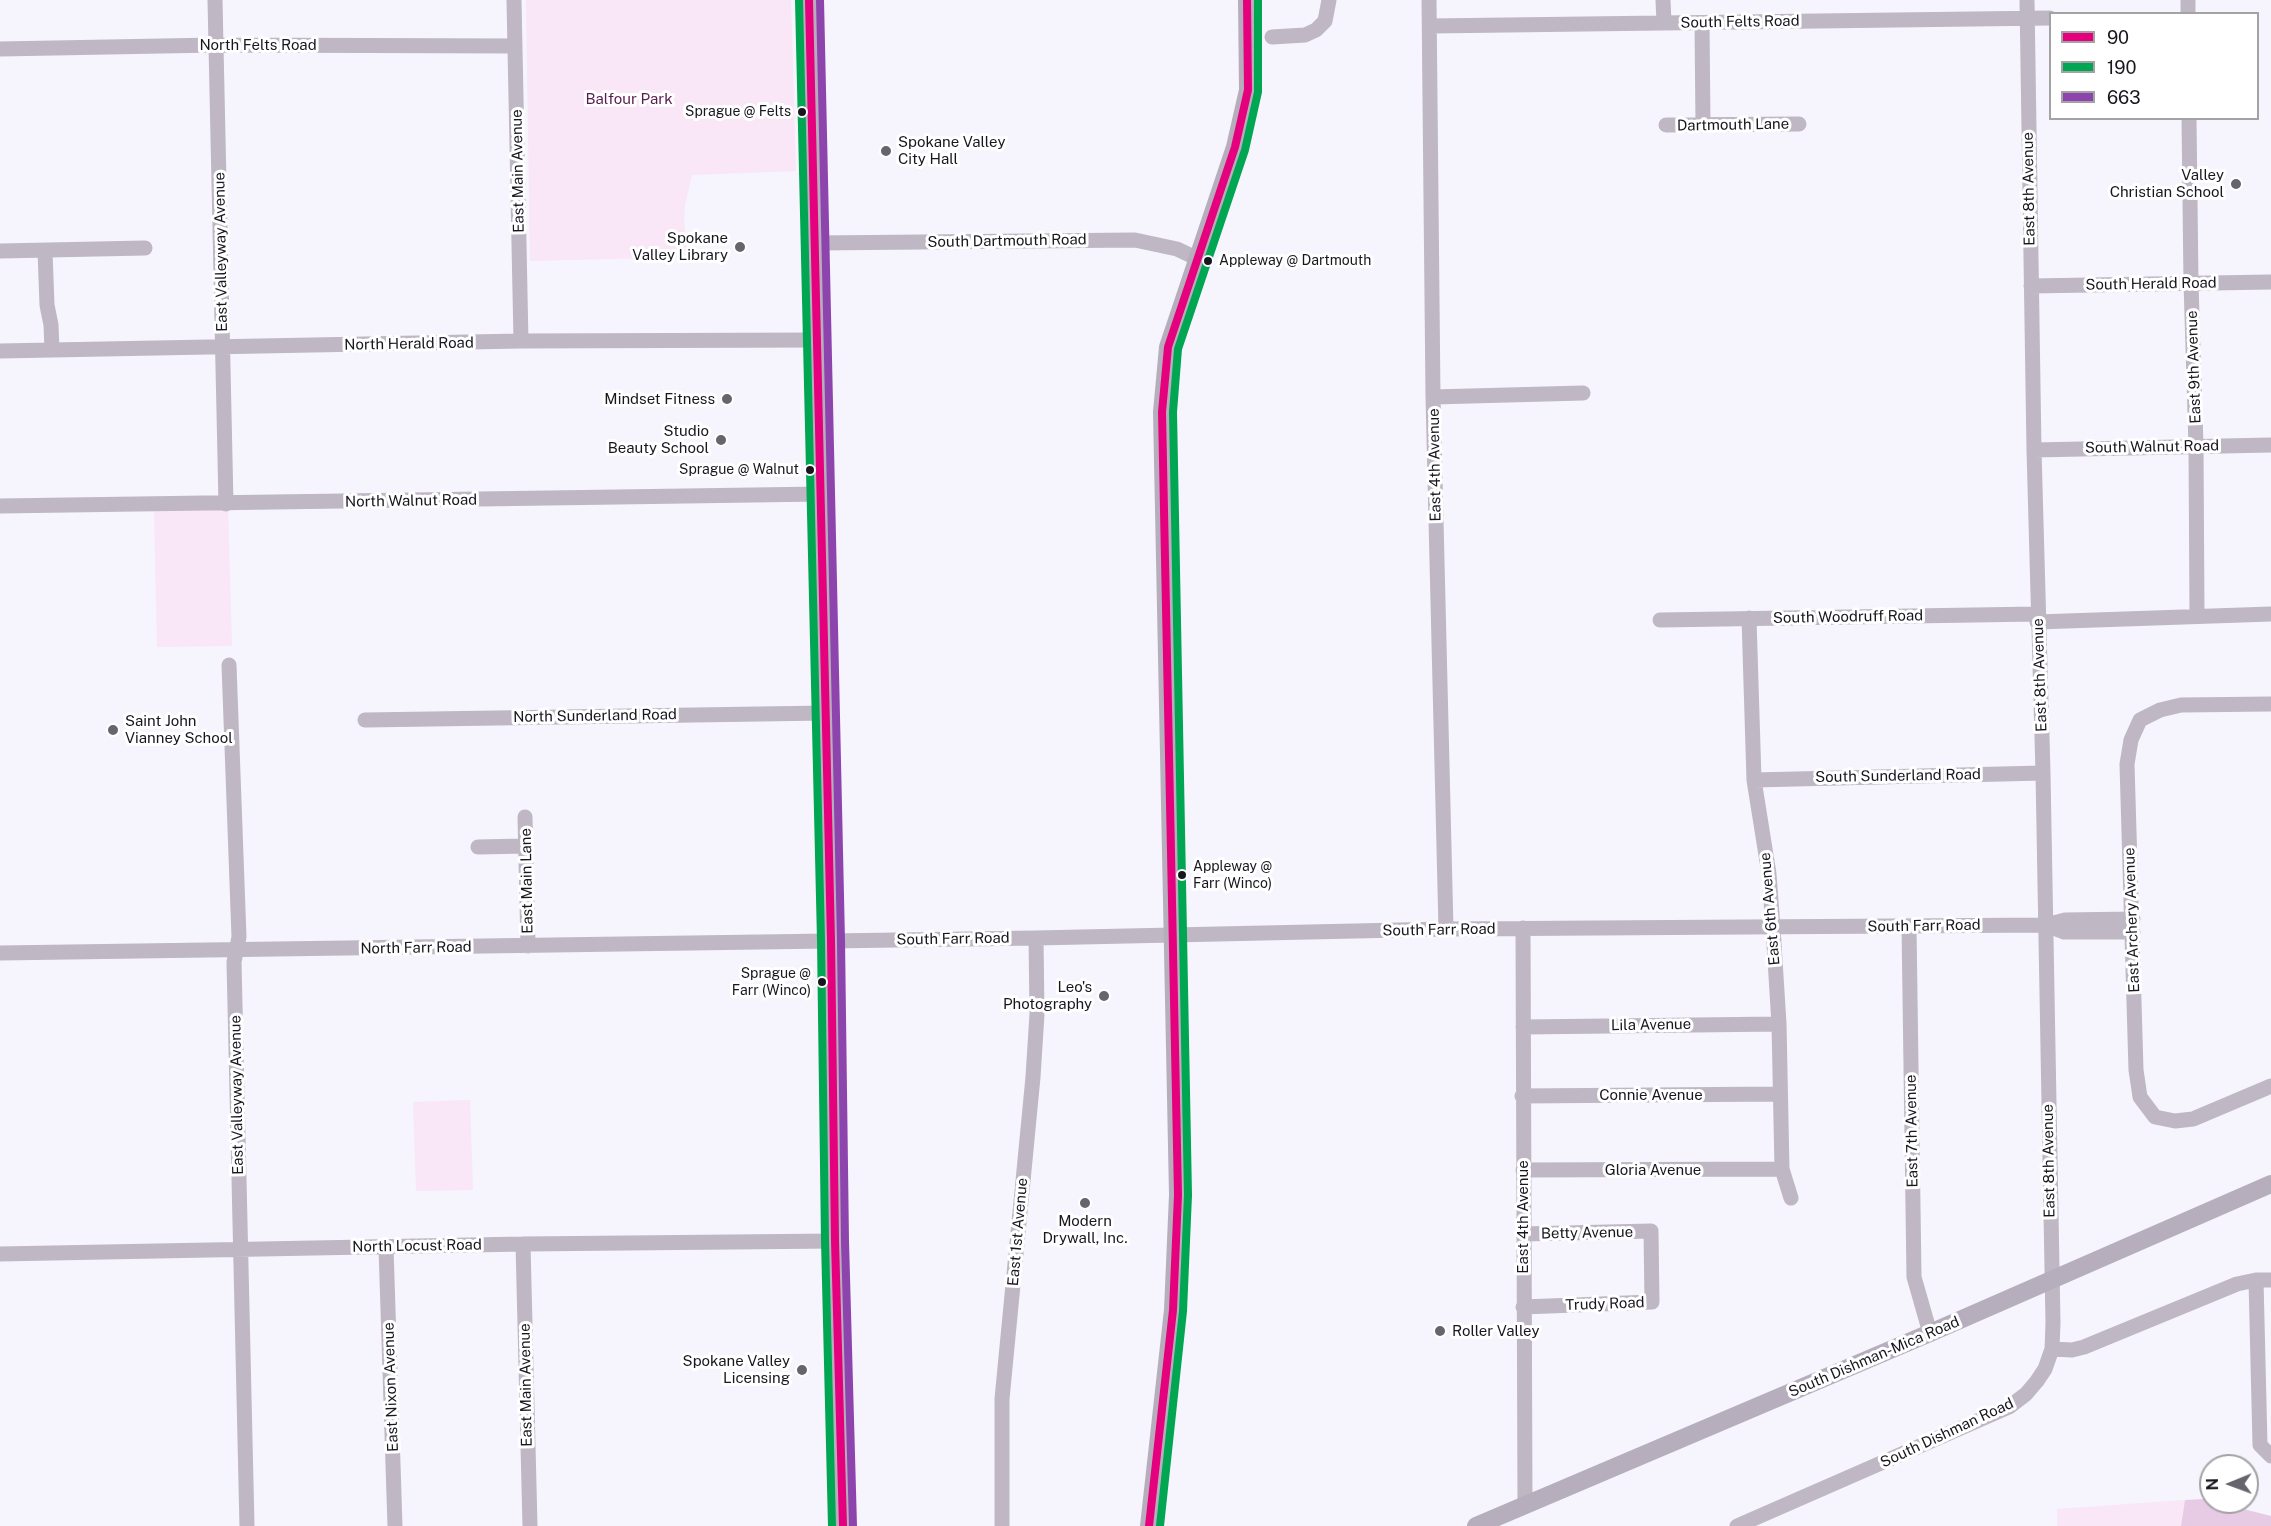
<!DOCTYPE html>
<style>
body{margin:0}
#map{position:relative;width:2271px;height:1526px;overflow:hidden;background:#f6f4fc;font-family:"Public Sans",sans-serif}
canvas{display:block}
.legend{position:absolute;left:2049px;top:12px;width:210px;height:108px;box-sizing:border-box;background:#fff;border:2px solid #a3a2a5;margin:0;padding:8px 10px;list-style:none;font-size:18px;color:#18161e}
.legend li{display:flex;align-items:center;gap:12px;height:30px}
.legend b{width:30px;border:2px solid #a3a2a5}
.north{position:absolute;left:2199px;top:1454px;width:60px;height:60px;box-sizing:border-box;background:#fff;border:2px solid #a3a2a5;border-radius:50%;rotate:269deg;font-size:16px;font-weight:700;line-height:24px;text-align:center;color:#18161e}
.north::after{content:'';display:block;margin:auto;width:21px;height:27px;background:#66646c;clip-path:polygon(50% 0,100% 100%,50% 72%,0 100%)}
</style>
<div id="map">
<canvas width="2271" height="1526"></canvas>
<ul class="legend">
<li><b style="height:8px;background:#e5007d"></b>90</li>
<li><b style="height:8px;background:#00a651"></b>190</li>
<li><b style="height:8px;background:#8e44ad"></b>663</li>
</ul>
<div class="north">N</div>
</div>
<script>
const c = document.querySelector('canvas').getContext('2d');
c.lineJoin = 'round';
function fill(path, color) {
  c.fillStyle = color;
  c.fill(path, 'evenodd');
}
function toPath(rows) {
  const path = new Path2D();
  for (const r of rows) {
    path.moveTo(r[0], r[1]);
    for (let i = 2; i < r.length; i += 2) path.lineTo(r[i], r[i + 1]);
  }
  return path;
}
function trace(path, color, width, dash) {
  c.strokeStyle = color;
  c.lineWidth = width;
  c.lineCap = dash ? 'butt' : 'round';
  c.setLineDash(dash || []);
  c.stroke(path);
}
function drawText(font, color, halo, rows, align = 'center') {
  c.font = font + ' "Public Sans",sans-serif';
  c.lineWidth = 6;
  c.setLineDash([]);
  c.textBaseline = 'middle';
  c.strokeStyle = halo;
  c.fillStyle = color;
  for (const [text, x, y, turn = 0] of rows) {
    c.save();
    c.translate(x, y);
    c.rotate((+turn || 0) * Math.PI / 180);
    c.textAlign = isNaN(turn) ? turn : align;
    if (halo) c.strokeText(text, 0, 0);
    c.fillText(text, 0, 0);
    c.restore();
  }
}
const green = toPath([
 [526,0,791,0,796,171,692,175,685,205,684,221,688,257,530,261],
 [154,509,228,509,232,646,157,647],
 [470,1100,473,1190,416,1191,413,1102],
 [2185,1500,2181,1526,2057,1526,2057,1509]
]);
const forest = toPath([
 [2204,1499,2271,1516,2271,1526,2181,1526,2185,1500]
]);
const minor = toPath([
 [215,0,226,504],
 [514,0,521,341],
 [1429,0,1433,397,1446,929],
 [1663,0,1664,23],
 [2188,0,2188,14],
 [1702,23,1703,125],
 [1430,26,2050,18],
 [1272,37,1305,35,1316,30,1325,21,1329,0],
 [0,49,216,45,515,46],
 [2189,118,2191,283,2196,446,2197,615],
 [1666,125,1799,124],
 [816,243,1135,240,1177,249,1196,258],
 [0,251,145,248],
 [45,251,47,305,51,325,52,350],
 [2031,286,2271,282],
 [0,351,521,341,818,340],
 [1433,397,1583,393],
 [2034,450,2271,445],
 [0,506,822,494],
 [1749,618,1754,780,1769,874,1773,928,1779,1024,1782,1169,1791,1198],
 [1660,620,2037,614],
 [2037,622,2271,614],
 [229,665,239,937,234,962,247,1526],
 [2271,704,2181,705,2160,710,2140,720,2131,740,2127,764,2136,1070,2140,1097,2155,1117,2175,1121,2193,1119,2271,1086],
 [365,720,826,713],
 [1754,780,2043,773],
 [525,817,528,946],
 [478,847,526,846],
 [2046,925,2064,932,2133,932],
 [1909,926,1914,1277,1930,1333],
 [1523,928,1525,1506],
 [0,953,1036,938,1446,929,2046,925,2065,920,2133,919],
 [1523,1027,1779,1024],
 [1522,1096,1780,1094],
 [1523,1170,1782,1169],
 [523,1244,530,1526],
 [386,1248,395,1526],
 [0,1254,523,1244,835,1241],
 [2256,1280,2260,1445,2271,1456],
 [1523,1307,1652,1302,1651,1231,1523,1234],
 [2052,1349,2072,1350,2084,1347,2237,1284,2256,1280,2271,1280],
 [1002,1526,1002,1399,1033,1077,1037,1014,1036,938],
 [1737,1526,2009,1407,2026,1394,2037,1381,2045,1369,2052,1349,2053,1323,2043,773,2034,450,2027,0]
]);
const major = toPath([
 [809,0,831,940,835,1241,843,1526],
 [1149,1526,1173,1310,1178,1195,1162,412,1168,347,1235,147,1248,90,1247,0],
 [1476,1526,1930,1333,2271,1184]
]);
const bus1 = toPath([
 [809,0,831,940,835,1241,843,1526],
 [1149,1526,1173,1310,1178,1195,1162,412,1168,347,1235,147,1248,90,1247,0]
]);
const bus2 = toPath([
 [799,0,821,940,825,1241,832,1526],
 [1160,1526,1183,1311,1188,1195,1173,412,1178,349,1245,150,1258,92,1258,0]
]);
const bus3 = toPath([
 [820,0,841,940,845,1241,853,1526]
]);
const markers = [
 [802,112,5,"#18161e"],
 [886,151,6,"#66646c"],
 [2236,184,6,"#66646c"],
 [740,247,6,"#66646c"],
 [1208,261,5,"#18161e"],
 [727,399,6,"#66646c"],
 [721,440,6,"#66646c"],
 [810,470,5,"#18161e"],
 [113,730,6,"#66646c"],
 [1182,875,5,"#18161e"],
 [822,982,5,"#18161e"],
 [1104,996,6,"#66646c"],
 [1085,1203,6,"#66646c"],
 [1440,1331,6,"#66646c"],
 [802,1370,6,"#66646c"]
];
const busNames = [
 ["Sprague @ Felts",791,112],
 ["Appleway @ Dartmouth",1219,261,"left"],
 ["Sprague @ Walnut",799,470],
 ["Appleway @",1193,867,"left"],
 ["Farr (Winco)",1193,884,"left"],
 ["Sprague @",811,974],
 ["Farr (Winco)",811,991]
];
const streetNames = [
 ["South Felts Road",1740,22,-1],
 ["North Felts Road",258,45],
 ["Dartmouth Lane",1733,125,-1],
 ["East Main Avenue",518,171,-91],
 ["East 8th Avenue",2029,189,-91],
 ["South Dartmouth Road",1007,241,-1],
 ["East Valleyway Avenue",221,252,-91],
 ["South Herald Road",2151,284,-1],
 ["North Herald Road",409,344,-1],
 ["East 9th Avenue",2194,367,-92],
 ["South Walnut Road",2152,447,-1],
 ["East 4th Avenue",1435,465,-91],
 ["North Walnut Road",411,501,-1],
 ["South Woodruff Road",1848,617,-1],
 ["East 8th Avenue",2040,675,-92],
 ["North Sunderland Road",595,716,-1],
 ["South Sunderland Road",1898,776,-1],
 ["East Main Lane",527,881,-91],
 ["East 6th Avenue",1770,909,-95],
 ["East Archery Avenue",2132,920,-92],
 ["South Farr Road",1924,926,-1],
 ["South Farr Road",1439,930,-1],
 ["South Farr Road",953,939,-1],
 ["North Farr Road",416,948,-1],
 ["Lila Avenue",1651,1025,-1],
 ["East Valleyway Avenue",237,1095,-91],
 ["Connie Avenue",1651,1095],
 ["East 7th Avenue",1912,1131,-91],
 ["East 8th Avenue",2049,1161,-91],
 ["Gloria Avenue",1653,1170],
 ["East 4th Avenue",1523,1217,-90],
 ["East 1st Avenue",1018,1232,-85],
 ["Betty Avenue",1587,1233,-1],
 ["North Locust Road",417,1246,-1],
 ["Trudy Road",1605,1304,-2],
 ["South Dishman-Mica Road",1874,1357,-23],
 ["East Main Avenue",526,1385,-91],
 ["East Nixon Avenue",391,1387,-92],
 ["South Dishman Road",1947,1433,-25]
];
const parkNames = [
 ["Balfour Park",629,99]
];
const poiNames = [
 ["Spokane Valley",898,142,"left"],
 ["City Hall",898,159,"left"],
 ["Valley",2224,175],
 ["Christian School",2224,192],
 ["Spokane",728,238],
 ["Valley Library",728,255],
 ["Mindset Fitness",715,399],
 ["Studio",709,431],
 ["Beauty School",709,448],
 ["Saint John",125,721,"left"],
 ["Vianney School",125,738,"left"],
 ["Leo's",1092,987],
 ["Photography",1092,1004],
 ["Modern",1085,1221,"center"],
 ["Drywall, Inc.",1085,1238,"center"],
 ["Roller Valley",1452,1331,"left"],
 ["Spokane Valley",790,1361],
 ["Licensing",790,1378]
];
fill(green, '#f9e6f7');
fill(forest, '#e7cae3');
trace(minor, '#bfb7c3', 15);
trace(major, '#b7aebd', 18);
trace(bus1, '#e5007d', 8);
trace(bus2, '#00a651', 8);
trace(bus3, '#8e44ad', 8);
for (const [x, y, r, color] of markers) {
  const dot = new Path2D();
  dot.arc(x, y, r, 0, 2 * Math.PI);
  c.fillStyle = color;
  c.fill(dot);
  trace(dot, '#fff', 2);
}
drawText('14px', '#18161e', '#fff', busNames, 'right');
drawText('15px', '#18161e', '#fff', streetNames);
drawText('15px', '#591c4f', '#fff', parkNames);
drawText('15px', '#18161e', '#fff', poiNames, 'right');
</script>
